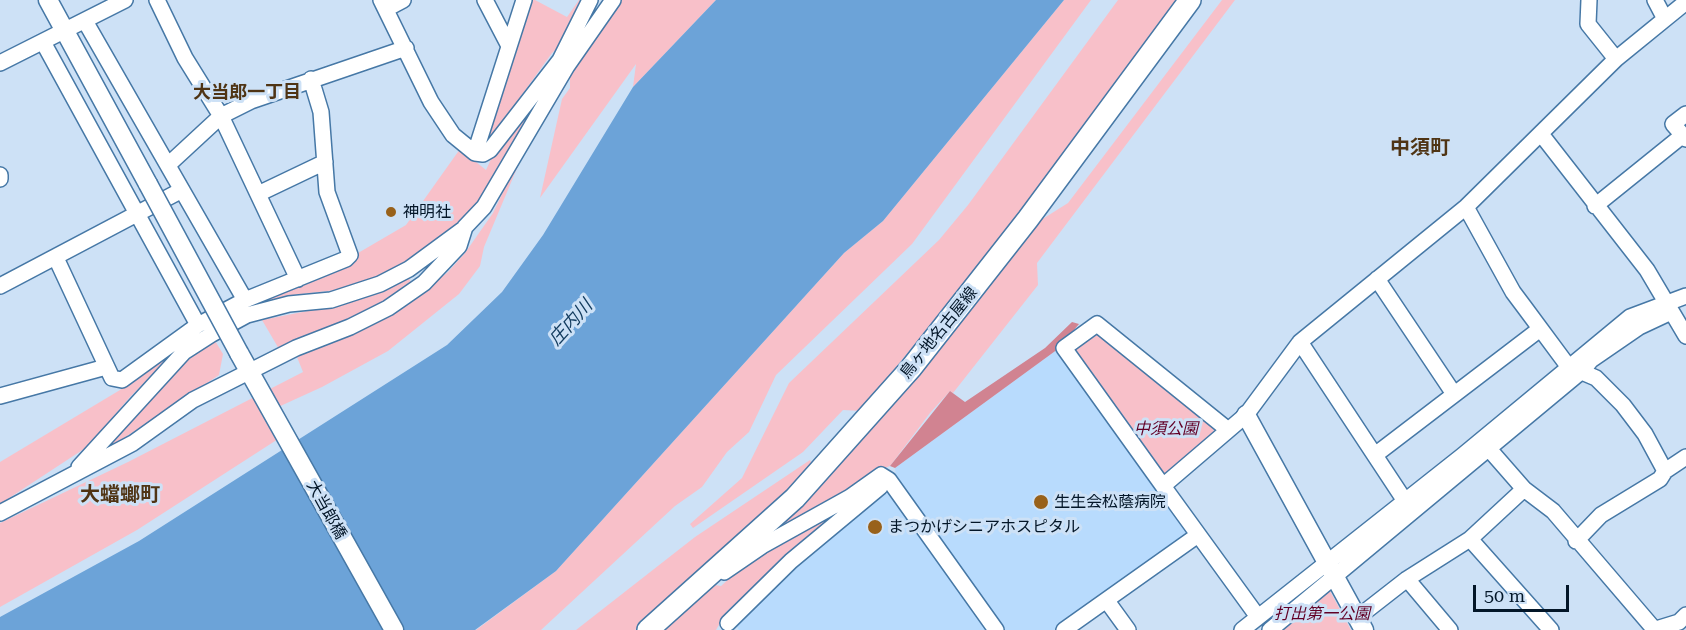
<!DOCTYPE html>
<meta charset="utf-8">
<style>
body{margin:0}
#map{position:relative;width:1686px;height:630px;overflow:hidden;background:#cde1f6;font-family:"Roboto Serif",serif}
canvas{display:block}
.scale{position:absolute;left:1473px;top:585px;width:96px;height:27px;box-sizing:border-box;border:3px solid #031628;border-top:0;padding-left:8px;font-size:18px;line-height:21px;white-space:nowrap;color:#031628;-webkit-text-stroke:4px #cde1f6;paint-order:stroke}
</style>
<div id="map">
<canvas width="1686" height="630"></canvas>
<div class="scale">50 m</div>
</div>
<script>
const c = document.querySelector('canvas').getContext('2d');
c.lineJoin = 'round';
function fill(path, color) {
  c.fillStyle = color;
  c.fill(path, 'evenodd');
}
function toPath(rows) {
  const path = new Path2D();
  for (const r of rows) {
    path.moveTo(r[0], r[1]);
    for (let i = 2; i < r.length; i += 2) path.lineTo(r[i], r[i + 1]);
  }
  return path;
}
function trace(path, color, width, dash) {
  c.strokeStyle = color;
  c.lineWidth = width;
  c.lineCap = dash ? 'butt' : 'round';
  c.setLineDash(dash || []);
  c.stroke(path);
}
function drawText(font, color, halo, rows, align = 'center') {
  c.font = font + ' "Roboto Serif","Noto Sans JP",serif';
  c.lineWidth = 6;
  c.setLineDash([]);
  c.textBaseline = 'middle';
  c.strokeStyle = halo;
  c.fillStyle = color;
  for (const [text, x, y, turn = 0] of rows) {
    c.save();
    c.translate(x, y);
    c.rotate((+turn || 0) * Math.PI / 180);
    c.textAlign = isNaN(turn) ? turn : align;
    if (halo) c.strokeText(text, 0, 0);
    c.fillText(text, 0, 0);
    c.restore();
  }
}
const built = toPath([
 [1058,349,1186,528,1186,537,1054,630,1004,630,896,476,895,468],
 [885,489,987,630,739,630,733,621]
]);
const green = toPath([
 [530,0,535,0,567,17,579,0,583,0,563,43,552,53,488,142,486,139],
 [621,0,716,0,633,87,636,64,540,198,562,99,570,88,570,71],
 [1064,0,1091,0,912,244,776,375,749,432,727,452,702,487,675,506,541,630,476,630,556,571,844,253,883,221],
 [1118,0,1178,0,1012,223,861,411,843,410,803,452,693,528,690,524,742,478,789,383,939,240,968,205],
 [1222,0,1235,0,1037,263,1038,285,953,393,950,391,930,413,890,466,879,470,847,494,770,537,765,533,1033,225,1068,203],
 [529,111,532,114,491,185,462,222,431,248,387,274,367,281,336,290,293,295,241,310,305,284,406,225,460,149,486,170,493,155],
 [533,130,484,247,480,266,459,294,388,351,322,387,276,408,289,432,137,530,0,607,0,523,128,462,303,372,297,357,353,334,417,296,448,272,465,253,493,213],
 [408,277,413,285,385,303,279,349,262,320,333,306],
 [203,325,205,330,174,353,130,397,87,447,0,504,0,462,120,390],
 [1101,331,1213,425,1214,434,1167,474,1158,474,1070,352,1074,344],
 [214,339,223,354,219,375,103,452,188,360],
 [810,460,814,469,635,630,576,630,695,537],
 [852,500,727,611,716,630,664,630,709,584,721,586,745,564],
 [1324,590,1330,591,1351,630,1276,630]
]);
const forest = toPath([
 [1072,322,1079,324,1058,349,895,468,890,466,950,391,965,402,1045,348]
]);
const water = toPath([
 [716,0,1064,0,883,221,844,253,556,571,475,630,0,630,0,617,139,541,447,345,502,292,543,235,633,87]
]);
const minor = toPath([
 [157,0,185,58,221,116,298,279],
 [381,0,431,102,453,135,475,153,524,0],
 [485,0,508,44],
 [1589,0,1588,24,1616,59],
 [1655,0,1665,19],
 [386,9,403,0],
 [85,21,245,300,346,259,350,255,327,192,321,112,311,79],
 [43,42,198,325,122,380,112,378,56,258],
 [0,63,125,0],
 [567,66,560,60,590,0],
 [1686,114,1673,124,1686,139],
 [1541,134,1647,270,1686,336],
 [475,153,483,154,490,150,560,60],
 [168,165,221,116,251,101,406,48],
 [0,175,0,179],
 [258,194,325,162],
 [1595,206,1683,135],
 [1466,207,1513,292,1525,308,1568,366,1596,378,1623,405,1645,434,1665,471],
 [1377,279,1454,394],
 [0,286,182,190],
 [198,325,245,300],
 [1300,342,1405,501],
 [0,396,106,367],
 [1489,449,1524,489,1553,511,1654,629],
 [1375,455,1540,329],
 [79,467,184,352,212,334,247,315,289,304,331,300,380,284,409,269,462,230],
 [1163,486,1064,348,1097,324,1227,429],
 [0,513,133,443,193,400,296,348,350,327,388,308,424,283,459,246,465,227,484,207,567,66,613,0],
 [1470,539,1551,630],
 [1576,541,1601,515,1660,479,1665,471,1686,457],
 [724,572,762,546,850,497,881,475,889,480,996,630],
 [1407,579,1450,630],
 [1107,601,1128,630],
 [1258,617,1163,486,1246,415,1300,342,1466,207,1616,59,1686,2],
 [1357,618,1407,579,1470,539,1524,489],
 [728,623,791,561,880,487],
 [1064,630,1198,535],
 [1242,630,1462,456,1630,317,1686,296],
 [1270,630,1583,370,1591,360,1639,327,1671,312],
 [1653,630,1679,622,1686,615]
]);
const tertiary = toPath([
 [48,0,148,184],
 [239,353,394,630],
 [1246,415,1364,630]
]);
const secondary = toPath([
 [648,630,795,498,911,368,1028,219,1190,0]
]);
const tertiaryBridge = toPath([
 [148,184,239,353]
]);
const markers = [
 [391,212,6,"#98611a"],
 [1041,502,8,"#98611a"],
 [875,527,8,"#98611a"]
];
const poiNames = [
 ["神明社",403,212],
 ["生生会松蔭病院",1054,502],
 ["まつかげシニアホスピタル",888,527]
];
const streetNames = [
 ["鳥ヶ地名古屋線",939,333,-51],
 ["大当郎橋",326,510,61]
];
const parkNames = [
 ["中須公園",1166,429],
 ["打出第一公園",1322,614]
];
const neighbourhoodNames = [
 ["大当郎一丁目",247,93]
];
const waterNames = [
 ["庄内川",571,323,-48]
];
const quarterNames = [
 ["中須町",1420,148],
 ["大蟷螂町",120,495]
];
fill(built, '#b8dbfd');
fill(green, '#f8c0c9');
fill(forest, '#d18391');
fill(water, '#6ca3d8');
trace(minor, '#4678a6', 18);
trace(tertiary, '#4678a6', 21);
trace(secondary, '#4678a6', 24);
trace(minor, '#fff', 15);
trace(tertiary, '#fff', 18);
trace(secondary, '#fff', 21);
trace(tertiaryBridge, '#4678a6', 21, []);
trace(tertiaryBridge, '#fff', 18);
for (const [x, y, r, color] of markers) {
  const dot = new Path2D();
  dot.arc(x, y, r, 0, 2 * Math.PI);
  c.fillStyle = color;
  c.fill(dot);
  trace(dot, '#cde1f6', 2);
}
drawText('16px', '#031628', '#cde1f6', poiNames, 'left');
drawText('16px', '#031628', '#cde1f6', streetNames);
drawText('italic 16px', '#620026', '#cde1f6', parkNames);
drawText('bold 18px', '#4f3414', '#cde1f6', neighbourhoodNames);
drawText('italic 18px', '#143d60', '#cde1f6', waterNames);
drawText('bold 20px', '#4f3414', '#cde1f6', quarterNames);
</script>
